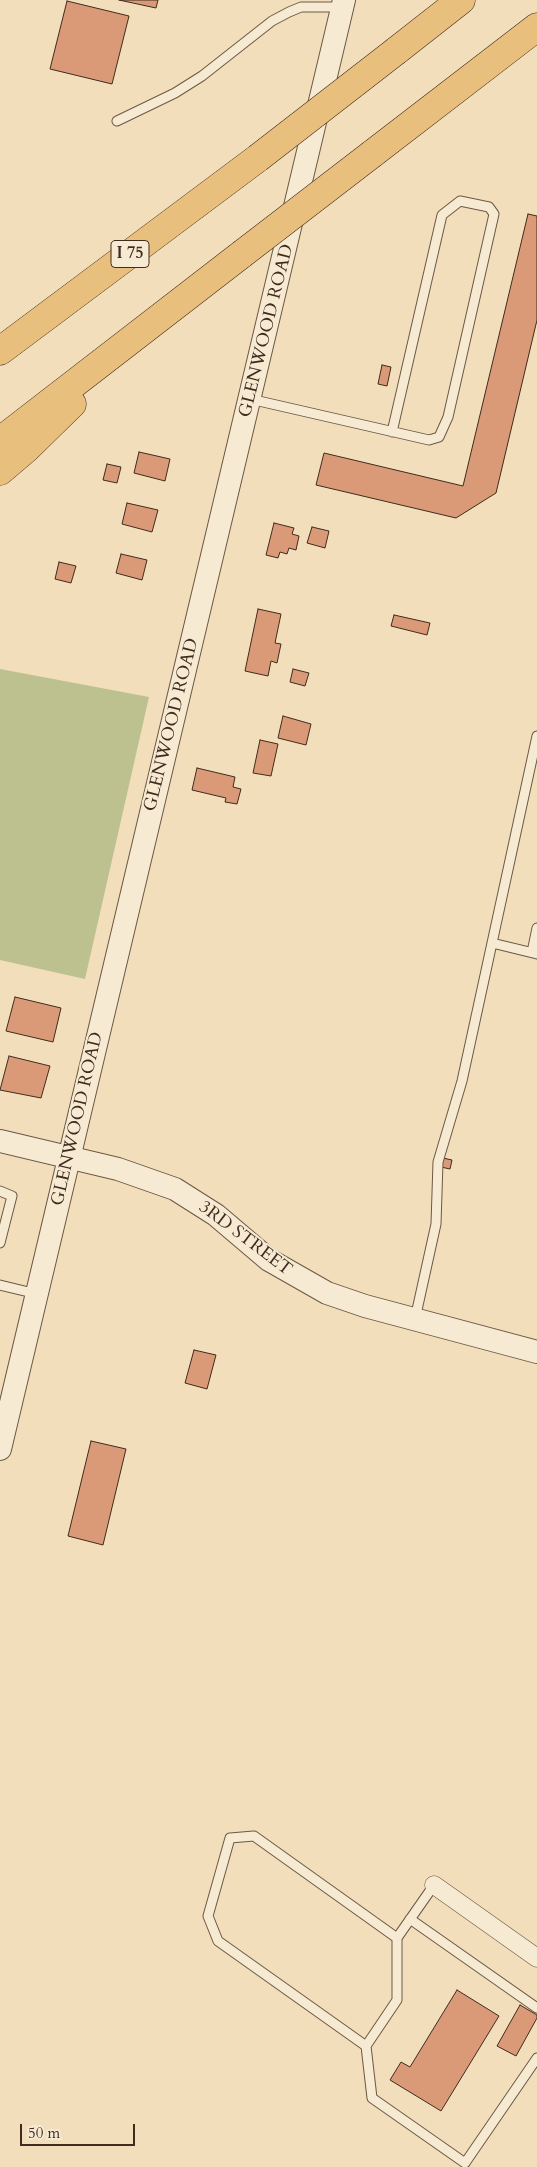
<!DOCTYPE html>
<style>
body{margin:0}
#map{position:relative;width:537px;height:2167px;overflow:hidden;background:#f2deba;font-family:Cardo,serif}
canvas{display:block}
.scale{position:absolute;left:20px;top:2124px;width:115px;height:22px;box-sizing:border-box;border:2px solid #3f2b1f;border-top:0;padding-left:6px;font-size:15px;line-height:18px;white-space:nowrap;color:#3f2b1f;-webkit-text-stroke:4px #f7ead2;paint-order:stroke}
</style>
<div id="map">
<canvas width="537" height="2167"></canvas>
<div class="scale">50 m</div>
</div>
<script>
const c = document.querySelector('canvas').getContext('2d');
c.lineJoin = 'round';
function fill(path, color) {
  c.fillStyle = color;
  c.fill(path, 'evenodd');
}
function toPath(rows) {
  const path = new Path2D();
  for (const r of rows) {
    path.moveTo(r[0], r[1]);
    for (let i = 2; i < r.length; i += 2) path.lineTo(r[i], r[i + 1]);
  }
  return path;
}
function trace(path, color, width, dash) {
  c.strokeStyle = color;
  c.lineWidth = width;
  c.lineCap = dash ? 'butt' : 'round';
  c.setLineDash(dash || []);
  c.stroke(path);
}
function drawText(font, color, halo, rows, align = 'center') {
  c.font = font + ' Cardo,serif';
  c.lineWidth = 4;
  c.setLineDash([]);
  c.textBaseline = 'middle';
  c.strokeStyle = halo;
  c.fillStyle = color;
  for (const [text, x, y, turn = 0] of rows) {
    c.save();
    c.translate(x, y);
    c.rotate((+turn || 0) * Math.PI / 180);
    c.textAlign = isNaN(turn) ? turn : align;
    if (halo) c.strokeText(text, 0, 0);
    c.fillText(text, 0, 0);
    c.restore();
  }
}
const green = toPath([
 [0,669,149,697,85,979,0,960]
]);
const building = toPath([
 [119,0,158,0,156,8,119,0],
 [67,1,129,16,112,84,50,69,67,1],
 [528,214,537,216,537,320,496,493,456,518,316,485,324,453,463,486,528,214],
 [382,365,391,367,387,386,378,384,382,365],
 [139,452,170,459,165,481,134,473,139,452],
 [107,464,121,467,117,483,103,480,107,464],
 [127,503,158,510,152,532,122,524,127,503],
 [274,523,294,528,292,534,299,536,296,550,289,548,287,554,280,552,278,558,266,555,274,523],
 [312,527,329,531,325,548,307,543,312,527],
 [121,554,147,560,142,580,116,573,121,554],
 [59,562,76,566,71,583,55,579,59,562],
 [258,609,281,614,275,643,281,644,277,663,271,661,268,676,245,671,258,609],
 [394,615,430,623,427,635,391,626,394,615],
 [293,669,309,673,305,686,290,682,293,669],
 [283,716,311,724,306,745,278,738,283,716],
 [260,740,278,744,271,776,253,773,260,740],
 [197,768,235,777,233,787,241,789,237,804,225,802,226,798,192,790,197,768],
 [15,997,61,1008,53,1042,6,1031,15,997],
 [9,1056,50,1066,41,1098,0,1090,9,1056],
 [443,1158,452,1160,450,1169,441,1167,443,1158],
 [194,1350,216,1355,207,1389,185,1383,194,1350],
 [91,1441,126,1449,103,1545,68,1536,91,1441],
 [457,1990,499,2016,441,2111,390,2080,401,2062,410,2067,457,1990],
 [520,2005,537,2015,537,2018,516,2056,497,2046,520,2005]
]);
const service = toPath([
 [117,121,175,93,202,76,272,21,289,12,301,7,342,7],
 [250,399,429,440,439,437,448,417,494,214,489,207,460,201,442,215,392,432],
 [492,943,537,954],
 [532,952,537,928],
 [0,1191,12,1196,0,1243],
 [0,1285,37,1294],
 [415,1319,436,1224,438,1162,462,1081,537,736],
 [434,1885,397,1938,254,1836,230,1838,208,1916,218,1941,366,2046,372,2098,465,2163,537,2058],
 [410,1919,537,2008],
 [366,2046,397,2000,397,1938]
]);
const minor = toPath([
 [434,1885,537,1958]
]);
const tertiary = toPath([
 [0,1141,118,1169,175,1189,216,1215,269,1260,327,1293,365,1306,537,1352],
 [0,1449,344,0]
]);
const motorway = toPath([
 [396,51,461,0],
 [372,154,537,27],
 [0,351,258,158],
 [0,441,242,254],
 [0,471,27,448,72,404]
]);
const motorwayBridge = toPath([
 [258,158,396,51],
 [242,254,372,154]
]);
const shields = [
 [130,254,38]
];
const shieldNames = [
 ["I 75",130,254]
];
const streetNames = [
 ["GLENWOOD ROAD",267,331,-76],
 ["GLENWOOD ROAD",172,725,-76],
 ["GLENWOOD ROAD",78,1119,-77],
 ["3RD STREET",245,1239,37]
];
fill(green, '#bcc18f');
fill(building, '#da9a78');
trace(building, '#3f2b1f', 1);
trace(service, '#6c5846', 11);
trace(minor, '#6c5846', 19);
trace(tertiary, '#6c5846', 24);
trace(motorway, '#3f2b1f', 29);
trace(service, '#f7ead2', 9);
trace(minor, '#f7ead2', 18);
trace(tertiary, '#f7ead2', 22);
trace(motorway, '#e9bf7d', 28);
trace(motorwayBridge, '#3f2b1f', 29, []);
trace(motorwayBridge, '#e9bf7d', 28);
for (const [x, y, w] of shields) {
  const box = new Path2D();
  box.roundRect(x - w / 2, y - 13.5, w, 27, 4);
  c.fillStyle = '#f7ead2';
  c.fill(box);
  trace(box, '#3f2b1f', 1);
}
drawText('bold 16px', '#3f2b1f', null, shieldNames);
drawText('18px', '#3f2b1f', '#f7ead2', streetNames);
</script>
